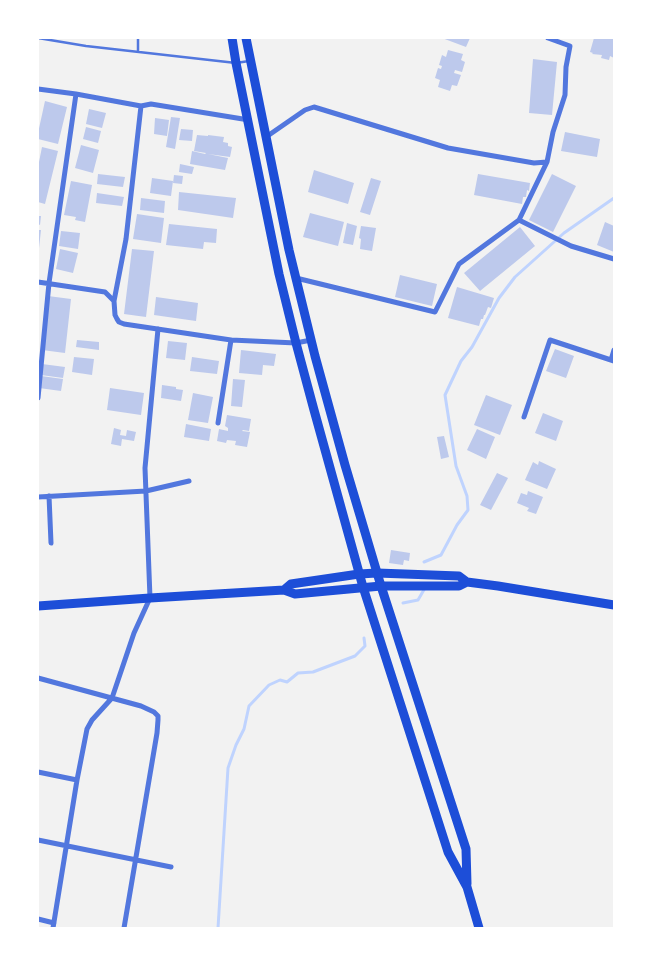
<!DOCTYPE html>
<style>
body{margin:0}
#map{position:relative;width:652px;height:966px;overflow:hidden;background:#f2f2f2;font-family:"Fira Sans",sans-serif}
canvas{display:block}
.frame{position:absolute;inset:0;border:39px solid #fff;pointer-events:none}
</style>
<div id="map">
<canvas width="652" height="966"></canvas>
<div class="frame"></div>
</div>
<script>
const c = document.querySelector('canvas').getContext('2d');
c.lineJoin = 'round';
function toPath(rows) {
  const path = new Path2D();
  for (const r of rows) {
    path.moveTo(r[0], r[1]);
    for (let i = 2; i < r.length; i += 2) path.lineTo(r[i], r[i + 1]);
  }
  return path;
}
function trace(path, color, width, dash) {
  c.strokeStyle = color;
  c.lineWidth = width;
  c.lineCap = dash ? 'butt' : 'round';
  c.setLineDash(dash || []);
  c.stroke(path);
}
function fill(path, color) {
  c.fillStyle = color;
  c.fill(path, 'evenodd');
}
const stream = toPath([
 [424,562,441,555,457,525,468,510,467,496,456,466,445,395,461,361,472,347,499,298,515,277,564,233,614,198],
 [403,603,418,600,425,588],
 [218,928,228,768,236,745,244,729,249,706,269,685,280,680,287,682,298,673,313,672,355,656,365,646,364,638]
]);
const building = toPath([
 [442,38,470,38,466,47],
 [594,38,614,38,614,58,610,56,609,60,601,58,602,55,592,54,593,53,590,52],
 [448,50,463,54,461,60,465,62,462,72,455,70,454,73,461,75,457,86,452,85,450,91,438,87,440,80,435,78,438,68,441,69,442,66,439,65,442,55,446,57],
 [533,59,557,62,552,115,529,113],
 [45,101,67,107,58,144,38,139,38,133],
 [89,109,106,113,102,128,86,124],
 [171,117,180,118,175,149,166,147],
 [155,118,169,120,167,136,154,134],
 [86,127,101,131,98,143,83,139],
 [181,129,193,130,192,141,179,140],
 [565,132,600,139,597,157,561,151],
 [197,135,208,136,208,135,224,137,223,142,228,143,228,146,232,147,230,157,208,154,228,158,225,170,190,164,192,151,205,154,206,153,194,151],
 [81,145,99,150,93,173,75,168],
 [42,147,58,151,45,204,38,202,38,167],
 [180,164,194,167,192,174,179,172],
 [314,170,354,183,348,204,308,192],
 [98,174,125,177,123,187,97,184],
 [478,174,530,183,529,191,527,190,526,197,523,197,522,204,474,195],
 [552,174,576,186,553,232,529,220],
 [174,175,183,176,182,184,173,183],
 [152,178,173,181,171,196,150,193],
 [371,178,381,181,370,215,360,212],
 [71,181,92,185,85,222,75,220,76,217,64,215],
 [179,192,236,198,233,218,178,210],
 [97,193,124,197,122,206,96,203],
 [141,198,165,201,164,213,140,210],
 [310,213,344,222,338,246,303,237],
 [137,214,164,218,161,243,133,239],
 [38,216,41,216,40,225,38,224],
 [605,222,614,226,614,252,597,245],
 [347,223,357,226,353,245,343,243],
 [169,224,217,229,216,243,204,242,203,249,166,245],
 [361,226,376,228,372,251,360,249,361,239,359,238],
 [520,227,535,246,480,291,464,273],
 [38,230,41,230,39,248,38,248],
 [61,231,80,233,78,249,59,246],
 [60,249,78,253,73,273,56,269],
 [132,249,154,251,146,317,124,314],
 [400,275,437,284,432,306,395,297],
 [457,287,494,298,491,308,488,307,485,315,484,315,483,319,481,319,479,326,448,318],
 [48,296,71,299,65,353,42,350],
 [156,297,198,303,196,321,154,315],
 [77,340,99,342,99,350,76,347],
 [168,341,187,343,185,360,166,358],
 [555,349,574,356,566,378,546,371],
 [241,350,276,354,274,366,263,365,262,375,239,373],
 [74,357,94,359,92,375,72,372],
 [192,357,219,361,217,374,190,371],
 [42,364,65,367,63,378,41,375],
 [41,376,63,379,61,391,39,388],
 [233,379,245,380,242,407,231,406],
 [162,385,176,387,176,389,183,390,181,401,161,398],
 [110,388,144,393,141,415,107,410],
 [193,393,213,397,208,423,188,420],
 [486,395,512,405,500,435,474,425],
 [543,413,563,421,556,441,535,433],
 [227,415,251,419,249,431,243,430,242,431,250,432,247,447,235,445,236,441,227,440,226,443,217,441,219,429,228,431,228,428,225,426],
 [186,424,211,429,209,441,184,437],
 [114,428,121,430,120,435,126,436,127,430,136,432,134,441,122,439,121,446,111,444],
 [477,429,495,437,486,459,467,450],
 [444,436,449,457,441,459,437,437],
 [539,461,556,469,547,489,525,480,533,462,538,465],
 [497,473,508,478,491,510,480,505],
 [528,491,543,497,536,514,527,511,529,508,517,503,521,493,527,495],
 [391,550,410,553,409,561,404,560,403,565,389,563]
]);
const service = toPath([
 [38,38,86,46,236,63,249,61],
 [138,51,138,38]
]);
const minor = toPath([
 [38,89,76,94],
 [266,137,305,110,314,107,448,148,534,163,547,162,553,132,565,95,566,67,570,46,548,38],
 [519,220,571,246,614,259],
 [296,278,435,312,459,264,519,220,547,162],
 [38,282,105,292,114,301,115,315,117,319,119,322,124,324,231,340,296,343,311,340],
 [114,301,126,239,141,106],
 [611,360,614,350],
 [38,398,49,283,76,94,141,106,151,104,249,120],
 [524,417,550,340,614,361],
 [218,423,231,340],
 [49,496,51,543],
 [38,497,146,491,189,481],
 [38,678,141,706,154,712,158,716,158,720,157,733,124,928],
 [38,772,77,780],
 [38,840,171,867],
 [38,919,54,923],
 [53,928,77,780,87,729,92,720,112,698,134,633,150,598,145,468,158,329]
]);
const primary = toPath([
 [284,590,291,584,359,574,377,573,459,576,467,582,498,586,614,605],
 [38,606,150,598,284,590,295,594,381,586,459,586,467,582]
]);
const trunk = toPath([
 [232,38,236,63,279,274,296,343,314,410,363,587,448,852,467,887,479,928],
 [246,38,289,250,315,356,345,465,381,586,466,849,467,884]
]);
trace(stream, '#bfd3fe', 3);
fill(building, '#bdc9ec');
trace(service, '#5277de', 2.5);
trace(minor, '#5277de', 5);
trace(primary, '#1d4ed8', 9);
trace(trunk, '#1d4ed8', 9);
</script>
